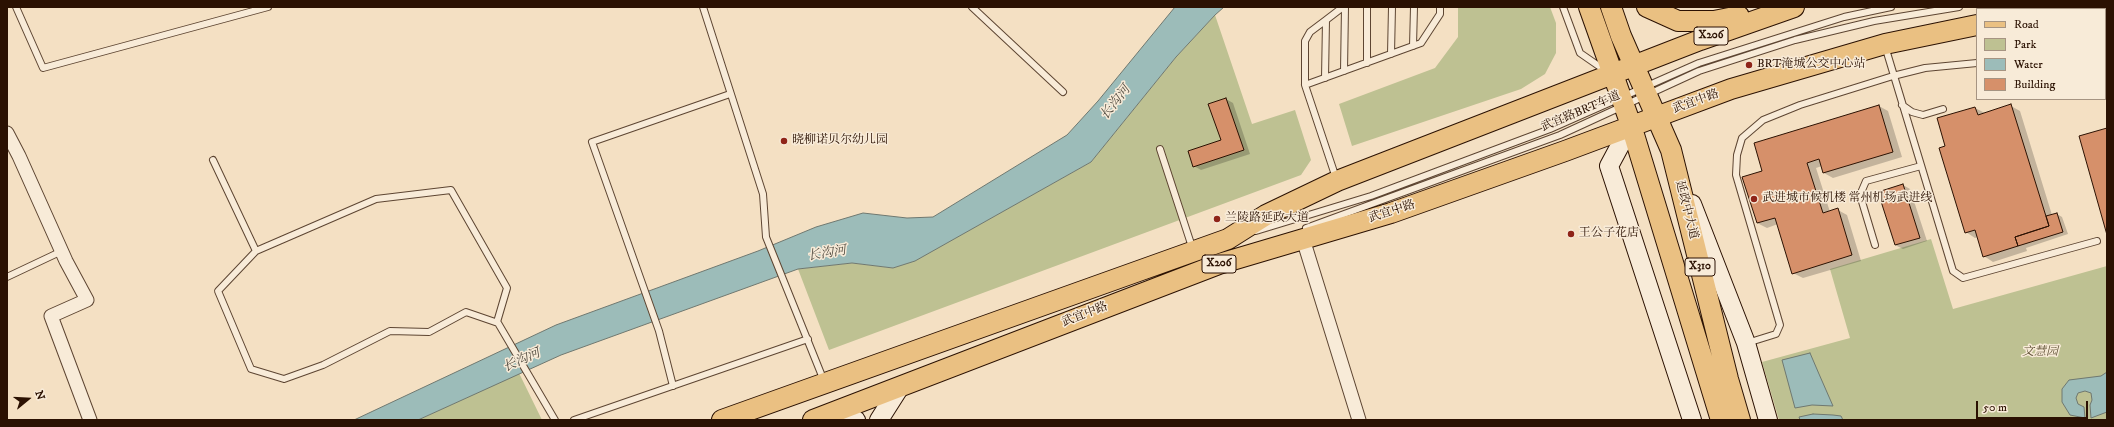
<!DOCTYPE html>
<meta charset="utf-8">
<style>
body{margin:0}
#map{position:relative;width:2114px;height:427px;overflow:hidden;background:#f4e0c3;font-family:"IM FELL DW Pica",serif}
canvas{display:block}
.frame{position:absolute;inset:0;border:8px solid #2b1102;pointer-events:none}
.legend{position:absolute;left:1976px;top:8px;width:130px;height:92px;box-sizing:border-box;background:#f8ebd8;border:1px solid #a69482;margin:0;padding:5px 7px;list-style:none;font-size:12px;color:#2b1102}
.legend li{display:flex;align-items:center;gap:8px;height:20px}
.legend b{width:20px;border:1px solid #a69482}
.north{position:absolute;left:8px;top:379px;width:40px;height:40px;-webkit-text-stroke:3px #f8ebd8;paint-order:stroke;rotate:72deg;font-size:11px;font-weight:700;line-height:16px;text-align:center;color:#2b1102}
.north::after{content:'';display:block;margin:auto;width:14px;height:18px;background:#2b1102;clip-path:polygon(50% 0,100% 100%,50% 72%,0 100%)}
.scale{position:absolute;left:1976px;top:401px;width:112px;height:18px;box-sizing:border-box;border:2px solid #2b1102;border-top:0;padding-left:5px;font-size:12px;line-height:14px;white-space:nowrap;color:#2b1102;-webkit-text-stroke:3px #f8ebd8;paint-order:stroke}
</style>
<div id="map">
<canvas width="2114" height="427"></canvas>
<div class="frame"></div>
<ul class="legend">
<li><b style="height:5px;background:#eac082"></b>Road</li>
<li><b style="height:11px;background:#bec192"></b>Park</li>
<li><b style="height:11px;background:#9cbcb9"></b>Water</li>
<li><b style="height:11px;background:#d6906a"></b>Building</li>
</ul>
<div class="north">N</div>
<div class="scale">50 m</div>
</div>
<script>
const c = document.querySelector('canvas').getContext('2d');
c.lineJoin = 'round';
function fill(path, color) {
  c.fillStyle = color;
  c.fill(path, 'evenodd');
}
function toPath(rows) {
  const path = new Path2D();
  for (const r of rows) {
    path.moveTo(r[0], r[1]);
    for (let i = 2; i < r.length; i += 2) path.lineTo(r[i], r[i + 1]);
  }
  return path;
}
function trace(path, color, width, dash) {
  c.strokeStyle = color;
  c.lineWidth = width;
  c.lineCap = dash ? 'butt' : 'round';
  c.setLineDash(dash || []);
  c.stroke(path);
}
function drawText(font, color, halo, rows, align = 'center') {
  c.font = font + ' "IM FELL DW Pica","Noto Serif SC",serif';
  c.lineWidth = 3;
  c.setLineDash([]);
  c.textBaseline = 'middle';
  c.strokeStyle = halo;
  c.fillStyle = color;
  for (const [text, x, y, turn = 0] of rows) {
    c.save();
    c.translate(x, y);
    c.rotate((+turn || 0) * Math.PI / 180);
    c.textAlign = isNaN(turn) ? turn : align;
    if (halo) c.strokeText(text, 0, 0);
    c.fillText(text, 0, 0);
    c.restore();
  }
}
const green = toPath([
 [1458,7,1550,7,1556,23,1556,53,1545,74,1521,89,1352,146,1339,104,1435,68,1458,37],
 [1215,15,1252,124,1295,110,1311,160,1301,175,829,350,798,269,852,263,893,268,914,261,1091,162,1176,57],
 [1931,239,1953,309,2107,266,2107,420,1779,420,1762,362,1850,338,1830,269],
 [519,373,542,420,418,420]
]);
const water = toPath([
 [1175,7,1224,7,1215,15,1176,57,1091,162,915,261,893,268,852,263,798,269,561,355,418,420,354,420,556,325,758,251,816,227,863,213,907,218,933,217,1067,135,1098,101,1175,7],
 [1810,353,1819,374,1833,406,1812,405,1795,408,1782,360,1810,353],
 [2107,372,2107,412,2091,418,2090,405,2092,400,2091,393,2085,391,2078,393,2076,398,2078,404,2084,407,2085,418,2070,415,2062,402,2062,389,2069,380,2101,376,2107,372],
 [1813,414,1833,415,1841,416,1843,420,1800,420,1799,417,1813,414]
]);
const shadow = toPath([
 [1226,99,1233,103,1250,154,1201,170,1194,166,1222,141],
 [1879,106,1888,111,1902,157,1833,178,1824,173,1822,166,1816,168,1830,212,1838,210,1847,215,1861,261,1803,278,1793,273,1778,224,1767,228,1757,223,1764,171],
 [2011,106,2020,111,2052,215,2057,214,2062,217,2068,234,2026,248,2027,251,1993,262,1984,256,1978,237,1975,238,1966,232,1947,146,1975,108,1985,113],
 [1903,185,1910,189,1927,241,1903,249,1895,245]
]);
const building = toPath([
 [1226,98,1244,150,1193,167,1188,151,1221,140,1208,104,1226,98],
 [2011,104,2049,226,2015,237,2018,246,1983,257,1975,230,1965,233,1939,148,1945,146,1937,118,1975,107,1978,115,2011,104],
 [1879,105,1893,152,1823,173,1819,159,1807,163,1823,213,1838,208,1852,255,1792,274,1775,218,1757,223,1742,177,1762,171,1754,143,1879,105],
 [2107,128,2107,235,2079,136,2107,128],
 [1903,184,1920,238,1895,245,1878,192,1903,184],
 [2057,213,2063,232,2018,246,2015,237,2049,226,2046,216,2057,213]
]);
const lane = toPath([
 [16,7,43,68,268,7],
 [703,7,763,194,766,237,824,381],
 [972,7,1063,92],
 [1563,7,1580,53,1606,71],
 [1326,20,1310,32,1305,41,1305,85,1336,178],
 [1413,46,1414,7],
 [1885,46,1953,271,1963,278,2097,241],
 [2105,53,2107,52],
 [1391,54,1392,7],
 [1367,63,1367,7],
 [1344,71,1345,7],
 [1325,78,1326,20,1343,7],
 [1305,85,1421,43,1440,14,1440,7],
 [1902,105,1912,112,1923,115,1943,109],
 [1160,149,1193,250],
 [213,160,256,251,218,291,251,369,284,379,323,365,390,331,429,332,466,312,498,323,555,420],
 [1306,228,1560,135,1699,71,1795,40,1874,21,1959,7],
 [1256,231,1371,196,1550,129,1699,63,1844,17,1891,7],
 [1875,245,1860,195,1866,181,1921,166],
 [256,251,376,199,451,190,507,288,497,322],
 [7,277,62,251],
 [1747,343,1776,334,1780,325,1736,175,1737,155,1742,138,1763,120,1800,105,1893,76,1925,68,1977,63],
 [673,386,659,331,592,142,730,94],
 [574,420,808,339]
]);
const street = toPath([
 [7,133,19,156,66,261,87,300,51,316,90,420],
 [1303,239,1359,420]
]);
const secondary = toPath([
 [1631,125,1609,166,1692,420],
 [1692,204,1746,343,1768,420],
 [838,411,856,420],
 [879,420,900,387]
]);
const primary = toPath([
 [1589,7,1631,125,1721,420],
 [1611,7,1621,36,1671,150,1728,379,1740,420],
 [1647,7,1678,21,1714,21,1739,16],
 [2105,13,2107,12],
 [722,420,1228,239,1266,215,1337,181,1700,40,1794,7],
 [813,420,1219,264,1391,213,1565,151,1731,89,1885,44,1977,25]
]);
const markers = [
 [1749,65,4,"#8f2418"],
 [784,141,4,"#8f2418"],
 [1754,199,4,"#8f2418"],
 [1217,219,4,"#8f2418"],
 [1571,234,4,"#8f2418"]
];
const shields = [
 [1711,36,34],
 [1219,264,34],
 [1700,267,30]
];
const shieldNames = [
 ["X206",1711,36],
 ["X206",1219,264],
 ["X310",1700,267]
];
const poiNames = [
 ["BRT淹城公交中心站",1757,65],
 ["晓柳诺贝尔幼儿园",792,141],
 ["武进城市候机楼 常州机场武进线",1762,199],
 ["兰陵路延政大道",1225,219],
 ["王公子花店",1579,234]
];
const streetNames = [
 ["武宜中路",1696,102,-20],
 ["武宜路BRT车道",1581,112,-23],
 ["延政中大道",1686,210,76],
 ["武宜中路",1392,212,-18],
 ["武宜中路",1085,315,-21]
];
const parkNames = [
 ["文慧园",2040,353]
];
const waterNames = [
 ["长沟河",1116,103,-52],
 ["长沟河",827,254,-9],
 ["长沟河",522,361,-24]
];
fill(green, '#bec192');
fill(water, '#9cbcb9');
trace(water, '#6f7870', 1);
fill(shadow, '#0003');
fill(building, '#d6906a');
trace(building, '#2b1102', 1);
trace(lane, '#5d4532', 8);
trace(street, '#5d4532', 15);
trace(secondary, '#2b1102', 20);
trace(primary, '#2b1102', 22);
trace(lane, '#f8ebd8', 6);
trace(street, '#f8ebd8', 13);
trace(secondary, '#f8ebd8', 18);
trace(primary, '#eac082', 20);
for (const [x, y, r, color] of markers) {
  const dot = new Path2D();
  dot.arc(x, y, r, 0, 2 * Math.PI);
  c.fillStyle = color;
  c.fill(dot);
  trace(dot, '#f8ebd8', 1.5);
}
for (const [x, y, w] of shields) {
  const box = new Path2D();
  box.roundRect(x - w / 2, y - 9, w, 18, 3);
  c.fillStyle = '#f8ebd8';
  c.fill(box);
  trace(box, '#2b1102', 1);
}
drawText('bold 11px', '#2b1102', null, shieldNames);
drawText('12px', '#2b1102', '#f8ebd8', poiNames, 'left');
drawText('12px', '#2b1102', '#f8ebd8', streetNames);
drawText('italic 12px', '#5e4f34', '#f8ebd8', parkNames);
drawText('italic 13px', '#534d42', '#f8ebd8', waterNames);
</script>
